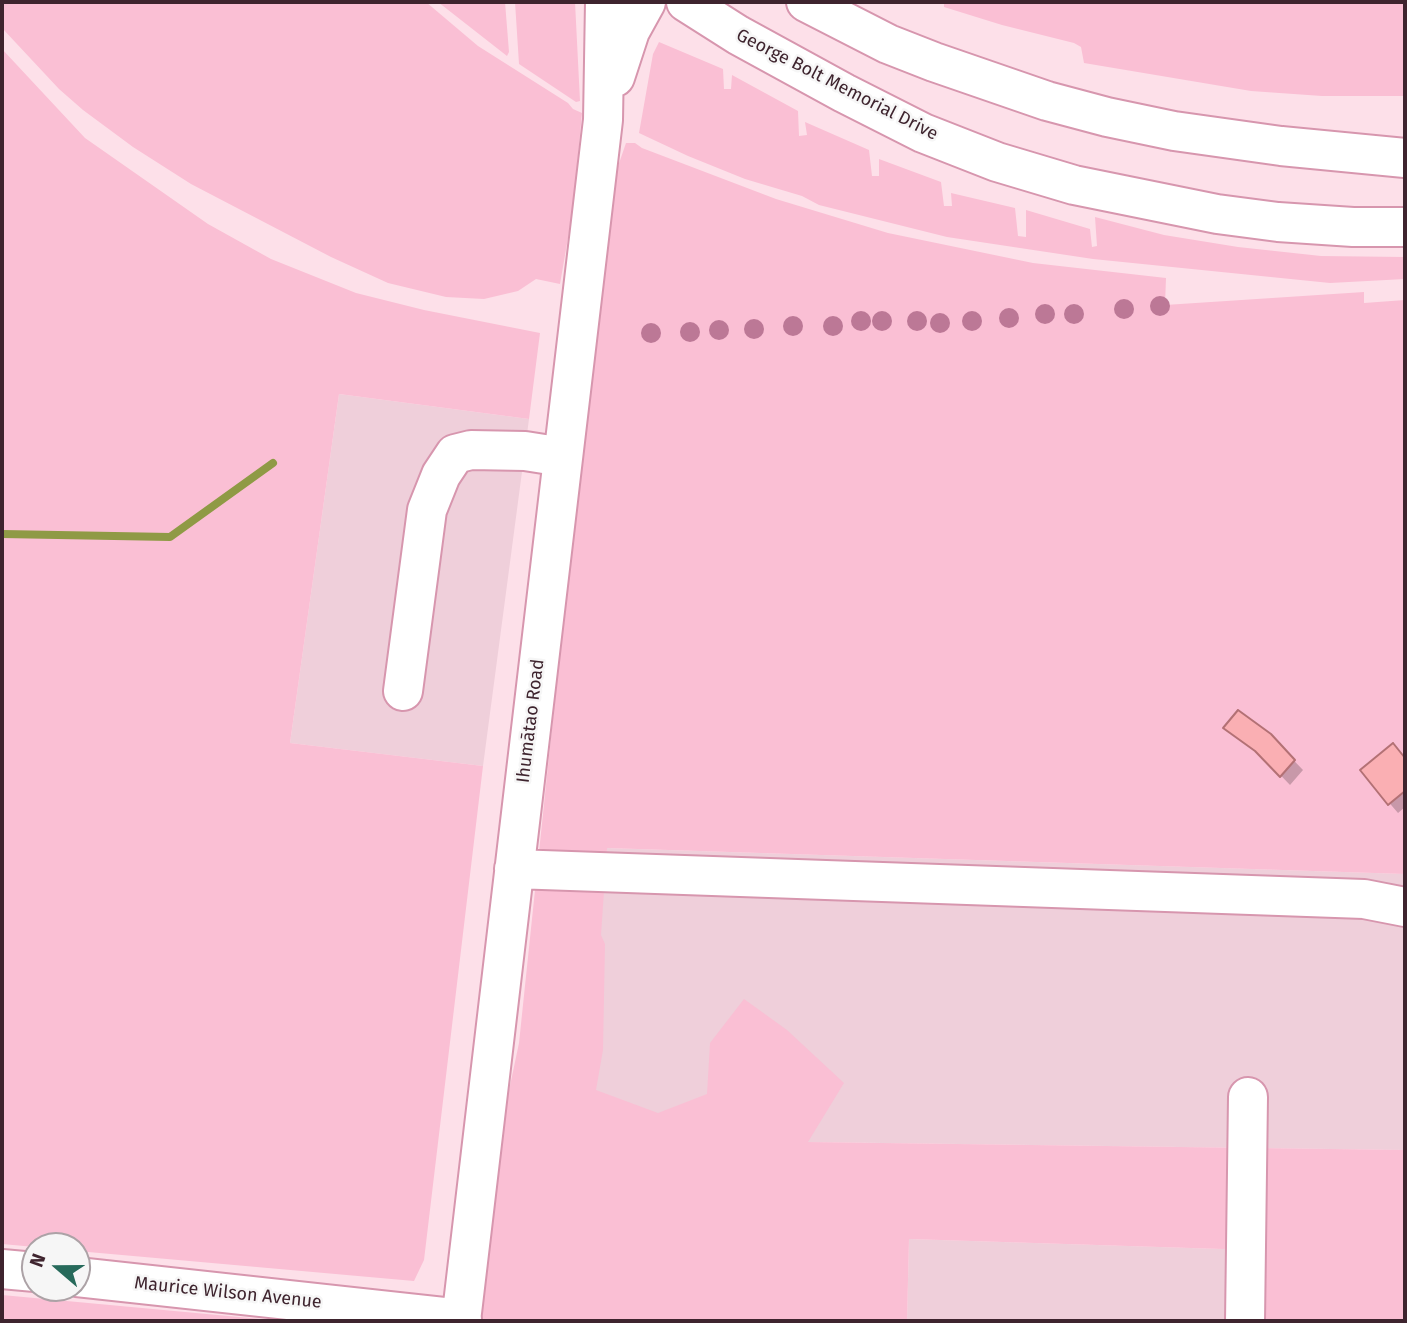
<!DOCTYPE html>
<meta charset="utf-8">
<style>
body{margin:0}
#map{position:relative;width:1407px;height:1323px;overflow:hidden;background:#fde0e9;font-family:"Fira Sans",sans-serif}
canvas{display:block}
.frame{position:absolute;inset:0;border:4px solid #3e242e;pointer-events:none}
.north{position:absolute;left:21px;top:1232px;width:70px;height:70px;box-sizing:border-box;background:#f6f6f6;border:2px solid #aca2a6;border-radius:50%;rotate:290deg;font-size:19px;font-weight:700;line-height:28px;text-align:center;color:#3e242e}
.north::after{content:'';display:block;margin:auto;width:24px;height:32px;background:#276a5b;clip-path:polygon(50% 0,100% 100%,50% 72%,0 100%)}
</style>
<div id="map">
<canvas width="1407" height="1323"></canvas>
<div class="frame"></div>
<div class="north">N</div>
</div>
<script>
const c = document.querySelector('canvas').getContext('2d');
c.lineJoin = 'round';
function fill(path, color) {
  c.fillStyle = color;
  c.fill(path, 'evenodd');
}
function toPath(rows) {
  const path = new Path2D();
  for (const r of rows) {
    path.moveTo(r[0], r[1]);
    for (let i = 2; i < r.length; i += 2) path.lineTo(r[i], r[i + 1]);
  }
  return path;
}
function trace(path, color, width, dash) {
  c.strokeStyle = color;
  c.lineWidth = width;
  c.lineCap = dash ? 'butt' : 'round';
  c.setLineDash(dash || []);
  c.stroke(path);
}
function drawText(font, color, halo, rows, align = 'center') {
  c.font = font + ' "Fira Sans",sans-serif';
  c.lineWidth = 5;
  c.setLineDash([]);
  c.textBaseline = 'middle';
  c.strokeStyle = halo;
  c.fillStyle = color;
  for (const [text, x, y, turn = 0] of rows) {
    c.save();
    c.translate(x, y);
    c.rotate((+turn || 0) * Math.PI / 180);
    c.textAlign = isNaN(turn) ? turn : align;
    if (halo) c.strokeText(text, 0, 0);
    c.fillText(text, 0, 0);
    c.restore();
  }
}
const built = toPath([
 [339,394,529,419,483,766,290,743],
 [606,848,1405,874,1405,1150,587,1139],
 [909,1239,1222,1249,1264,1248,1263,1321,907,1321]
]);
const green = toPath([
 [2,2,426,2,478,46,568,103,573,109,582,113,573,209,560,284,536,279,518,291,484,299,446,297,388,283,331,257,191,184,133,147,83,110,59,89,2,28],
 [438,2,505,2,509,52,507,56],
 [515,2,575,2,580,101,576,102,519,64],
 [944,2,1405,2,1405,96,1322,96,1251,91,1084,63,1081,47,1074,43,1002,25,944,7],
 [659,42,723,69,724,89,731,89,732,75,798,111,799,136,807,135,805,122,869,150,872,176,879,176,879,159,941,182,944,206,952,206,951,193,1015,208,1018,236,1026,237,1026,210,1090,229,1092,247,1097,246,1095,217,1164,235,1238,247,1321,256,1405,257,1405,279,1330,283,1093,259,947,237,819,205,802,196,745,179,688,156,639,133,653,54],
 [2,49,85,138,208,224,271,259,356,293,424,310,540,333,529,419,339,394,290,743,483,766,424,1260,414,1281,77,1251,77,1246,35,1247,2,1244],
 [626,143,635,143,642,148,776,199,888,233,1033,263,1166,278,1165,305,1364,292,1364,303,1405,300,1405,874,607,848,601,935,605,944,603,1050,596,1090,658,1113,707,1094,710,1043,744,999,787,1030,844,1083,808,1142,1405,1150,1405,1321,1263,1321,1263,1248,1222,1249,909,1239,907,1321,475,1321,492,1171,519,1043,591,355,615,175],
 [2,1295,282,1321,2,1321]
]);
const shadow = toPath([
 [1225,728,1270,736,1303,770,1290,785,1265,759],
 [1393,745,1405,758,1405,807,1398,813,1362,771]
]);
const stream = toPath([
 [2,534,170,537,273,463]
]);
const building = toPath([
 [1238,710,1271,734,1295,760,1280,777,1255,751,1223,728,1238,710],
 [1393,743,1405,758,1405,791,1388,805,1360,770,1393,743]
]);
const minor = toPath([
 [615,77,630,31,646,2],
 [403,691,427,510,441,475,455,454,471,450,525,451,563,457],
 [514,869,1364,899,1405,907],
 [2,1269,35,1272],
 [77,1277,462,1319],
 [461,1321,603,120,605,2],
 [1245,1321,1248,1097]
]);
const major = toPath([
 [686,2,738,35,844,93,923,133,997,162,1074,185,1217,214,1278,222,1353,227,1405,227],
 [806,2,888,44,934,62,1047,101,1107,117,1174,131,1281,146,1405,158]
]);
const trees = [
 [1160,306],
 [1124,309],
 [1045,314],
 [1074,314],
 [1009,318],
 [861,321],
 [882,321],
 [917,321],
 [972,321],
 [940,323],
 [793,326],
 [833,326],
 [754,329],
 [719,330],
 [690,332],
 [651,333]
];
const streetNames = [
 ["George Bolt Memorial Drive",837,85,27],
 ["Ihumātao Road",531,721,-83],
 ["Maurice Wilson Avenue",228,1293,6]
];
fill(built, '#efcfda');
fill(green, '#fabfd4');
fill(shadow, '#0003');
trace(stream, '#8f9a45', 8);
fill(building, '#faafb3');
trace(building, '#b37175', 2);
trace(minor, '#d796ae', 42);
trace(major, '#d796ae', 42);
trace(minor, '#fff', 38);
trace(major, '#fff', 38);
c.fillStyle = '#bc7896';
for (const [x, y] of trees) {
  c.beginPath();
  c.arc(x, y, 10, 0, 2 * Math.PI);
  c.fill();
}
drawText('18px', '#3e242e', '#f6f6f6', streetNames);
</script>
